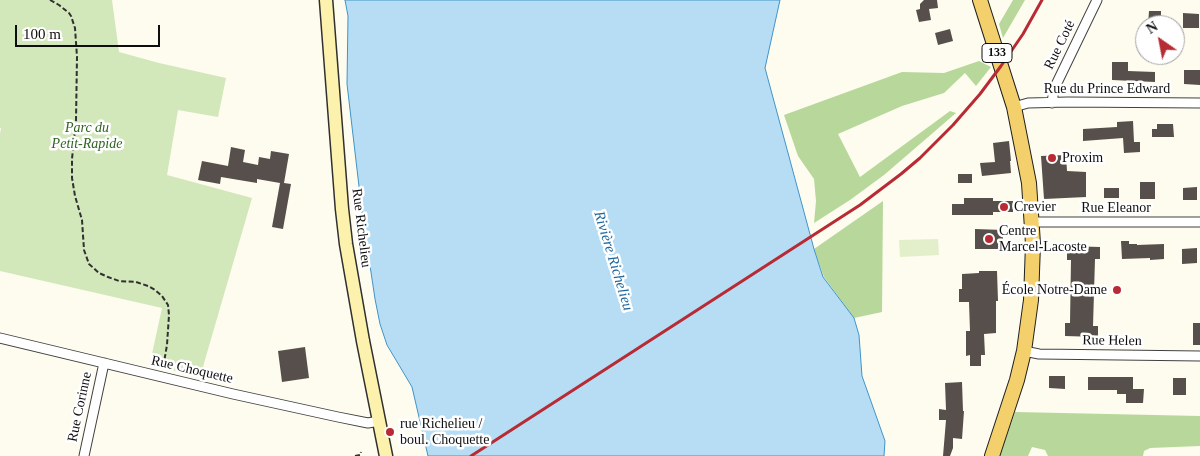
<!DOCTYPE html>
<meta charset="utf-8">
<style>
body{margin:0}
#map{position:relative;width:1200px;height:456px;overflow:hidden;background:#fefbef;font-family:Georgia,serif}
canvas{display:block}
.north{position:absolute;left:1135px;top:15px;width:50px;height:50px;box-sizing:border-box;background:#fff;border:1px solid #9f9f9f;border-radius:50%;rotate:327deg;font-size:14px;font-weight:700;line-height:20px;text-align:center;color:#0e0e0e}
.north::after{content:'';display:block;margin:auto;width:18px;height:22px;background:#b82b34;clip-path:polygon(50% 0,100% 100%,50% 72%,0 100%)}
.scale{position:absolute;left:15px;top:25px;width:145px;height:22px;box-sizing:border-box;border:2px solid #0e0e0e;border-top:0;padding-left:6px;font-size:15px;line-height:18px;white-space:nowrap;color:#0e0e0e;-webkit-text-stroke:4px #fff;paint-order:stroke}
</style>
<div id="map">
<canvas width="1200" height="456"></canvas>
<div class="north">N</div>
<div class="scale">100 m</div>
</div>
<script>
const c = document.querySelector('canvas').getContext('2d');
c.lineJoin = 'round';
function fill(path, color) {
  c.fillStyle = color;
  c.fill(path, 'evenodd');
}
function toPath(rows) {
  const path = new Path2D();
  for (const r of rows) {
    path.moveTo(r[0], r[1]);
    for (let i = 2; i < r.length; i += 2) path.lineTo(r[i], r[i + 1]);
  }
  return path;
}
function trace(path, color, width, dash) {
  c.strokeStyle = color;
  c.lineWidth = width;
  c.lineCap = dash ? 'butt' : 'round';
  c.setLineDash(dash || []);
  c.stroke(path);
}
function drawText(font, color, halo, rows, align = 'center') {
  c.font = font + ' Georgia,serif';
  c.lineWidth = 5;
  c.setLineDash([]);
  c.textBaseline = 'middle';
  c.strokeStyle = halo;
  c.fillStyle = color;
  for (const [text, x, y, turn = 0] of rows) {
    c.save();
    c.translate(x, y);
    c.rotate((+turn || 0) * Math.PI / 180);
    c.textAlign = isNaN(turn) ? turn : align;
    if (halo) c.strokeText(text, 0, 0);
    c.fillText(text, 0, 0);
    c.restore();
  }
}
const green = toPath([
 [0,0,112,0,119,52,159,63,226,78,218,117,178,110,167,175,252,198,200,377,175,371,150,363,162,308,0,271,0,134,1,128,0,128]
]);
const forest = toPath([
 [1013,0,1025,0,1003,38,999,24],
 [979,61,991,67,976,86,965,73,944,93,902,106,838,134,860,177,950,111,956,113,884,175,850,200,814,223,816,201,814,179,798,156,784,115,902,72,944,73],
 [883,201,882,312,854,318,824,277,814,249],
 [1015,412,1200,416,1200,446,1150,448,1144,451,1143,456,1048,456,1045,450,1032,447,1028,456,1000,456]
]);
const pitch = toPath([
 [938,239,939,255,900,257,899,240]
]);
const water = toPath([
 [345,0,780,0,765,68,814,249,823,277,854,318,859,335,862,376,885,441,884,456,428,456,412,387,387,345,380,324,375,299,362,212,347,84,348,16,345,0]
]);
const building = toPath([
 [924,0,937,0,938,8,929,9,931,20,919,22,916,10,920,9,920,4],
 [1149,11,1161,11,1161,25,1148,25],
 [1183,13,1199,14,1199,28,1183,28],
 [950,29,953,41,938,45,935,33],
 [1112,62,1128,62,1128,71,1155,72,1155,82,1112,80],
 [1184,70,1200,70,1200,85,1184,84],
 [1133,121,1134,142,1140,142,1140,152,1124,153,1123,138,1083,141,1083,129,1117,127,1117,122],
 [1157,124,1173,124,1174,137,1152,137,1152,129,1157,129],
 [1009,141,1011,161,1010,161,1011,173,982,176,980,163,995,162,993,143],
 [231,147,245,150,243,162,258,165,259,157,270,159,271,151,289,154,284,183,291,184,283,229,272,227,280,183,257,179,257,183,221,177,220,184,198,180,202,161,228,166],
 [1066,155,1067,171,1086,172,1086,197,1044,199,1041,156],
 [958,174,972,174,972,183,958,183],
 [1140,182,1155,182,1155,199,1140,199],
 [1197,187,1197,200,1183,200,1183,188],
 [1104,188,1119,188,1119,198,1104,198],
 [964,198,993,198,993,201,1013,201,1013,212,993,212,993,215,952,215,952,204,964,204],
 [975,229,1003,230,1003,249,975,249],
 [1121,241,1129,241,1129,244,1137,244,1137,245,1164,244,1164,259,1150,260,1150,258,1122,259],
 [1067,246,1100,247,1100,259,1095,259,1093,326,1098,326,1098,337,1065,336,1065,323,1070,323,1071,260,1067,260],
 [1197,248,1197,263,1182,264,1182,249],
 [979,271,997,271,998,301,996,301,996,333,984,334,985,355,981,355,981,366,970,366,970,355,966,356,966,331,970,331,969,302,959,302,959,289,962,289,962,274,979,273],
 [1193,323,1200,323,1200,345,1193,345],
 [305,347,309,378,282,382,278,351],
 [1049,376,1065,376,1065,389,1049,388],
 [1088,377,1133,377,1133,389,1144,389,1143,403,1126,403,1126,394,1117,394,1117,390,1088,390],
 [1173,378,1186,378,1186,395,1173,395],
 [962,382,963,411,964,411,962,439,953,438,953,448,950,456,943,456,946,420,939,420,939,409,946,410,945,383]
]);
const path = toPath([
 [50,0,59,5,69,13,71,16,75,28,77,57,76,120,72,159,72,178,75,196,82,220,84,250,89,264,99,273,108,277,119,281,136,282,148,286,155,290,162,296,168,305,169,315,167,345,163,368],
 [355,456,360,455,361,452]
]);
const minor = toPath([
 [1052,103,1054,89,1097,0],
 [1014,107,1028,103,1068,102,1200,103],
 [1032,222,1200,222],
 [0,338,233,394,338,417,368,423,379,421],
 [1024,351,1039,354,1200,356],
 [84,456,104,363]
]);
const secondary = toPath([
 [326,0,342,209,346,244,363,341,386,456]
]);
const primary = toPath([
 [980,0,1014,107,1029,183,1033,244,1031,300,1024,351,1017,380,992,456]
]);
const rail = toPath([
 [471,456,860,205,901,174,920,158,953,125,980,94,1001,66,1023,34,1042,0]
]);
const markers = [
 [1052,158,5,"#b82b34"],
 [1004,207,5,"#b82b34"],
 [989,239,5,"#b82b34"],
 [1117,290,5,"#b82b34"],
 [390,432,5,"#b82b34"]
];
const shields = [
 [997,53,30]
];
const shieldNames = [
 ["133",997,53]
];
const streetNames = [
 ["Rue Coté",1060,45,-64],
 ["Rue du Prince Edward",1107,89],
 ["Rue Eleanor",1116,208],
 ["Rue Richelieu",361,228,83],
 ["Rue Helen",1112,341,1],
 ["Rue Choquette",192,370,13],
 ["Rue Corinne",80,407,-78]
];
const parkNames = [
 ["Parc du",87,128],
 ["Petit-Rapide",87,144]
];
const poiNames = [
 ["Proxim",1062,158],
 ["Crevier",1014,207],
 ["Centre",999,231],
 ["Marcel-Lacoste",999,247],
 ["École Notre-Dame",1107,290,"right"],
 ["rue Richelieu /",400,424],
 ["boul. Choquette",400,440]
];
const waterNames = [
 ["Rivière Richelieu",613,261,73]
];
fill(green, '#d2e7ba');
fill(forest, '#b7d89a');
fill(pitch, '#e3efcb');
fill(water, '#b6ddf4');
trace(water, '#4094c8', 1);
fill(building, '#564f4b');
trace(minor, '#414141', 11);
trace(secondary, '#303030', 15);
trace(primary, '#1f1f1f', 16);
trace(path, '#303030', 2, [5, 2.5]);
trace(minor, '#fff', 9);
trace(secondary, '#fcf2ad', 12);
trace(primary, '#f3d06b', 14);
trace(rail, '#b82b34', 3);
for (const [x, y, r, color] of markers) {
  const dot = new Path2D();
  dot.arc(x, y, r, 0, 2 * Math.PI);
  c.fillStyle = color;
  c.fill(dot);
  trace(dot, '#fff', 2);
}
for (const [x, y, w] of shields) {
  const box = new Path2D();
  box.roundRect(x - w / 2, y - 9.5, w, 19, 4);
  c.fillStyle = '#fff';
  c.fill(box);
  trace(box, '#0e0e0e', 1);
}
drawText('bold 12px', '#0e0e0e', null, shieldNames);
drawText('14px', '#0e0e0e', '#fff', streetNames);
drawText('italic 14px', '#2f6320', '#fff', parkNames);
drawText('14px', '#0e0e0e', '#fff', poiNames, 'left');
drawText('italic 15px', '#1c659b', '#fff', waterNames);
</script>
